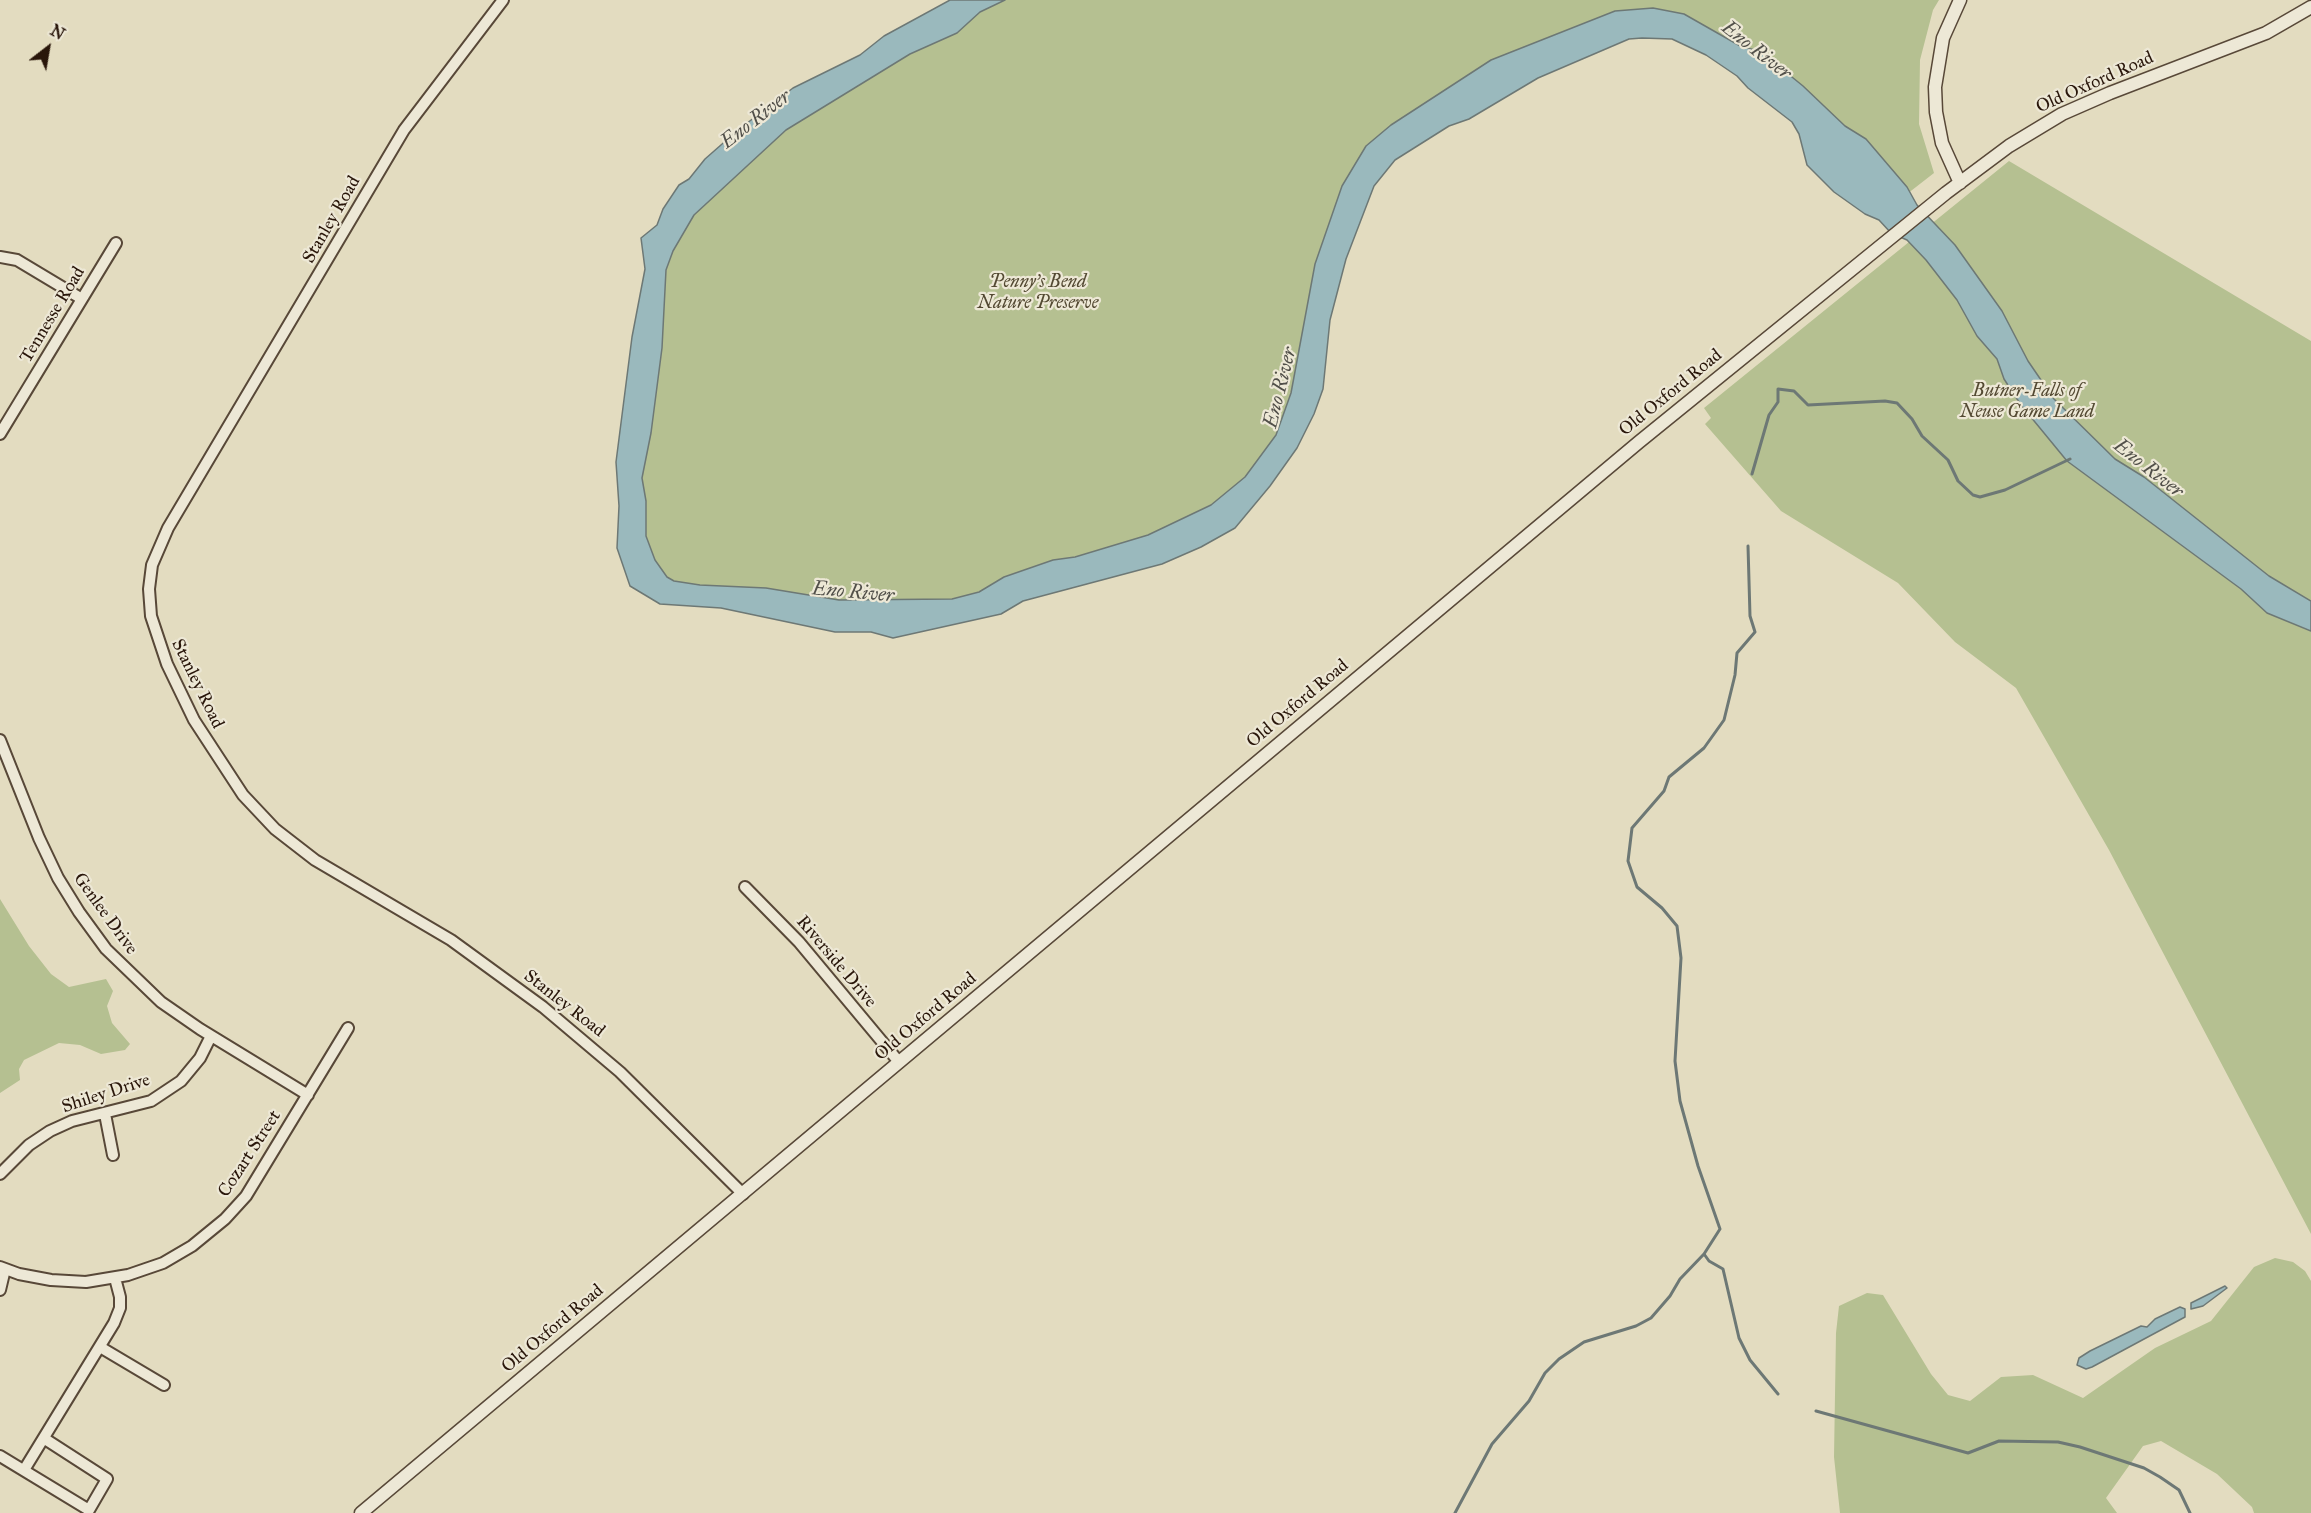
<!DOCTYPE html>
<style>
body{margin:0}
#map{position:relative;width:2311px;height:1513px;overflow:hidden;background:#e3dcc0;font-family:"IM FELL Great Primer",serif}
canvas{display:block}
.north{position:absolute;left:18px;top:18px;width:60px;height:60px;-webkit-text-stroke:4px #ede8d6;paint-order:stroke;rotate:31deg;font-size:16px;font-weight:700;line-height:24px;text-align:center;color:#29160a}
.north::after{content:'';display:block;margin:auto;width:21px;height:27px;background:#29160a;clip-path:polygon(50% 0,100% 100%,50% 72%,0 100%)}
</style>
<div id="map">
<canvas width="2311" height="1513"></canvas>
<div class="north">N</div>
</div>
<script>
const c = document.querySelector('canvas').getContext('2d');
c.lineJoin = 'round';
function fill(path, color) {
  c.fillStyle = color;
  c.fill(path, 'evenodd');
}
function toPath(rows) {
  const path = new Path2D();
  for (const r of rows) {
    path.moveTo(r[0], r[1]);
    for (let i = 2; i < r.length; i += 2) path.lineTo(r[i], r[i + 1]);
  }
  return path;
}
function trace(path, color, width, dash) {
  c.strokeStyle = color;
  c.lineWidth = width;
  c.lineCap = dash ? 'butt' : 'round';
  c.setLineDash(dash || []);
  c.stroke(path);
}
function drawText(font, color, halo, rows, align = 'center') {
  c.font = font + ' "IM FELL Great Primer",serif';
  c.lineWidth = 4.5;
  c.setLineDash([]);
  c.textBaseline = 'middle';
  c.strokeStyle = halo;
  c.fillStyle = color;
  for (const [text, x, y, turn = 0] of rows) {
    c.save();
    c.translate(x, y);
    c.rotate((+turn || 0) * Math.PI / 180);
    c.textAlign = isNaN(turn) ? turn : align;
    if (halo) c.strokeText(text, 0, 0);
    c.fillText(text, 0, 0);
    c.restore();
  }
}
const green = toPath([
 [979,0,1939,0,1933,10,1920,60,1919,124,1934,173,1889,208,1788,104,1659,21,1398,137,1362,184,1312,368,1239,505,897,619,678,593,638,571,628,469,657,266,693,198,783,120],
 [2009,161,2311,341,2311,1234,2109,850,2016,688,1955,642,1898,583,1781,511,1705,424,1711,418,1704,408],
 [0,899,29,946,51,974,69,987,106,979,113,991,107,1006,112,1023,130,1044,125,1050,101,1054,80,1045,59,1043,24,1060,19,1069,20,1080,0,1093],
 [2275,1258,2293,1262,2305,1271,2311,1281,2311,1513,2254,1513,2252,1507,2217,1474,2161,1441,2143,1446,2106,1498,2117,1513,1840,1513,1834,1457,1836,1333,1839,1306,1867,1293,1883,1295,1931,1374,1948,1395,1970,1401,2001,1377,2033,1375,2083,1398,2155,1348,2211,1321,2254,1267]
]);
const water = toPath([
 [950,0,1005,0,980,12,957,33,910,54,786,130,694,215,673,251,666,270,662,348,651,433,642,478,646,501,646,536,655,560,667,577,674,581,700,585,766,588,839,600,952,599,979,592,1004,577,1053,560,1075,557,1148,535,1211,505,1245,477,1276,435,1291,393,1315,264,1342,186,1366,146,1391,125,1491,60,1615,11,1653,8,1684,14,1742,47,1760,51,1803,86,1845,126,1866,139,1907,187,1917,205,1955,245,2002,311,2028,361,2054,399,2115,459,2144,477,2269,576,2311,601,2311,631,2267,613,2241,589,2067,461,2021,405,2004,379,1997,359,1977,336,1957,300,1926,260,1907,240,1891,233,1879,220,1865,214,1834,192,1807,165,1799,134,1792,122,1748,88,1737,76,1706,55,1672,39,1642,38,1629,39,1538,78,1469,119,1449,126,1395,160,1374,186,1346,259,1330,320,1323,389,1314,414,1297,448,1270,486,1235,528,1201,547,1162,564,1023,601,1001,614,893,638,871,632,835,632,721,608,660,604,630,586,617,548,619,506,616,462,632,337,645,269,641,238,657,225,663,209,679,185,689,179,705,159,738,130,793,88,860,55,884,36,950,0],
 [2225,1286,2227,1288,2203,1306,2191,1309,2191,1303,2225,1286],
 [2180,1307,2185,1309,2185,1317,2092,1367,2086,1369,2077,1365,2079,1358,2090,1351,2141,1326,2147,1327,2155,1319,2180,1307]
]);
const stream = toPath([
 [1752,474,1769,415,1778,402,1778,389,1794,391,1808,405,1885,401,1897,403,1912,419,1922,436,1948,460,1958,481,1973,495,1980,497,2005,490,2070,459],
 [1704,1254,1709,1261,1723,1269,1739,1338,1750,1360,1778,1394],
 [1816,1411,1968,1453,1999,1441,2058,1442,2080,1447,2144,1468,2160,1477,2179,1490,2190,1513],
 [1455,1513,1492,1444,1529,1401,1545,1373,1559,1359,1584,1342,1636,1326,1651,1318,1670,1296,1680,1279,1704,1254,1720,1229,1698,1166,1680,1101,1675,1061,1681,958,1677,926,1662,908,1637,887,1628,861,1632,828,1664,791,1669,777,1704,748,1724,720,1735,675,1737,653,1755,632,1750,616,1748,546]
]);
const minor = toPath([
 [503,0,404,130,168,528,152,565,149,589,151,616,167,664,194,720,243,795,275,829,315,860,451,940,543,1007,620,1072,743,1194],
 [0,257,17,260,82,299],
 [0,434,116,243],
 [0,740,39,838,58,878,79,912,106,949,161,1002,200,1029,308,1095],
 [745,887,799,942,899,1062],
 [105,1114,113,1155],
 [0,1174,29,1145,50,1131,72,1121,151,1101,181,1081,200,1058,211,1036],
 [0,1267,19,1274,51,1280,86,1282,128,1275,163,1263,192,1246,225,1219,246,1196,348,1028],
 [0,1290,5,1269],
 [100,1347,164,1385],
 [0,1456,89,1510,107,1479,45,1439],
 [24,1470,114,1323,120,1308,120,1297,115,1278]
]);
const tertiary = toPath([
 [1960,0,1943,38,1935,87,1936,112,1942,143,1960,183],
 [361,1513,1639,442,1946,193,2009,146,2062,114,2110,93,2266,33,2311,7]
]);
const streetNames = [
 ["Old Oxford Road",2095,83,-24],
 ["Stanley Road",332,220,-60],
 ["Tennesse Road",53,315,-59],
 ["Old Oxford Road",1671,393,-39],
 ["Stanley Road",197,684,64],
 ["Old Oxford Road",1298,704,-40],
 ["Genlee Drive",105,914,54],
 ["Riverside Drive",836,962,50],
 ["Stanley Road",564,1004,38],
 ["Old Oxford Road",926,1017,-40],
 ["Shiley Drive",106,1094,-18],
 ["Cozart Street",250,1154,-57],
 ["Old Oxford Road",553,1329,-40]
];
const parkNames = [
 ["Penny's Bend",1038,283],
 ["Nature Preserve",1038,304],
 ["Butner-Falls of",2027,392],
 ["Neuse Game Land",2027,413]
];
const waterNames = [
 ["Eno River",1756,51,38],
 ["Eno River",756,120,-38],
 ["Eno River",1281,388,-76],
 ["Eno River",2148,469,38],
 ["Eno River",853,593,5]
];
fill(green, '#b5c091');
fill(water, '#9ab9bd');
trace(water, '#6d7875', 1.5);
trace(stream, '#6d7875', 3);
trace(minor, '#584838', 14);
trace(tertiary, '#584838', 15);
trace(minor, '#ede8d6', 10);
trace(tertiary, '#ede8d6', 12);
drawText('18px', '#29160a', '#ede8d6', streetNames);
drawText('italic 18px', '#534932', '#ede8d6', parkNames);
drawText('italic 20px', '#514f49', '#ede8d6', waterNames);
</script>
